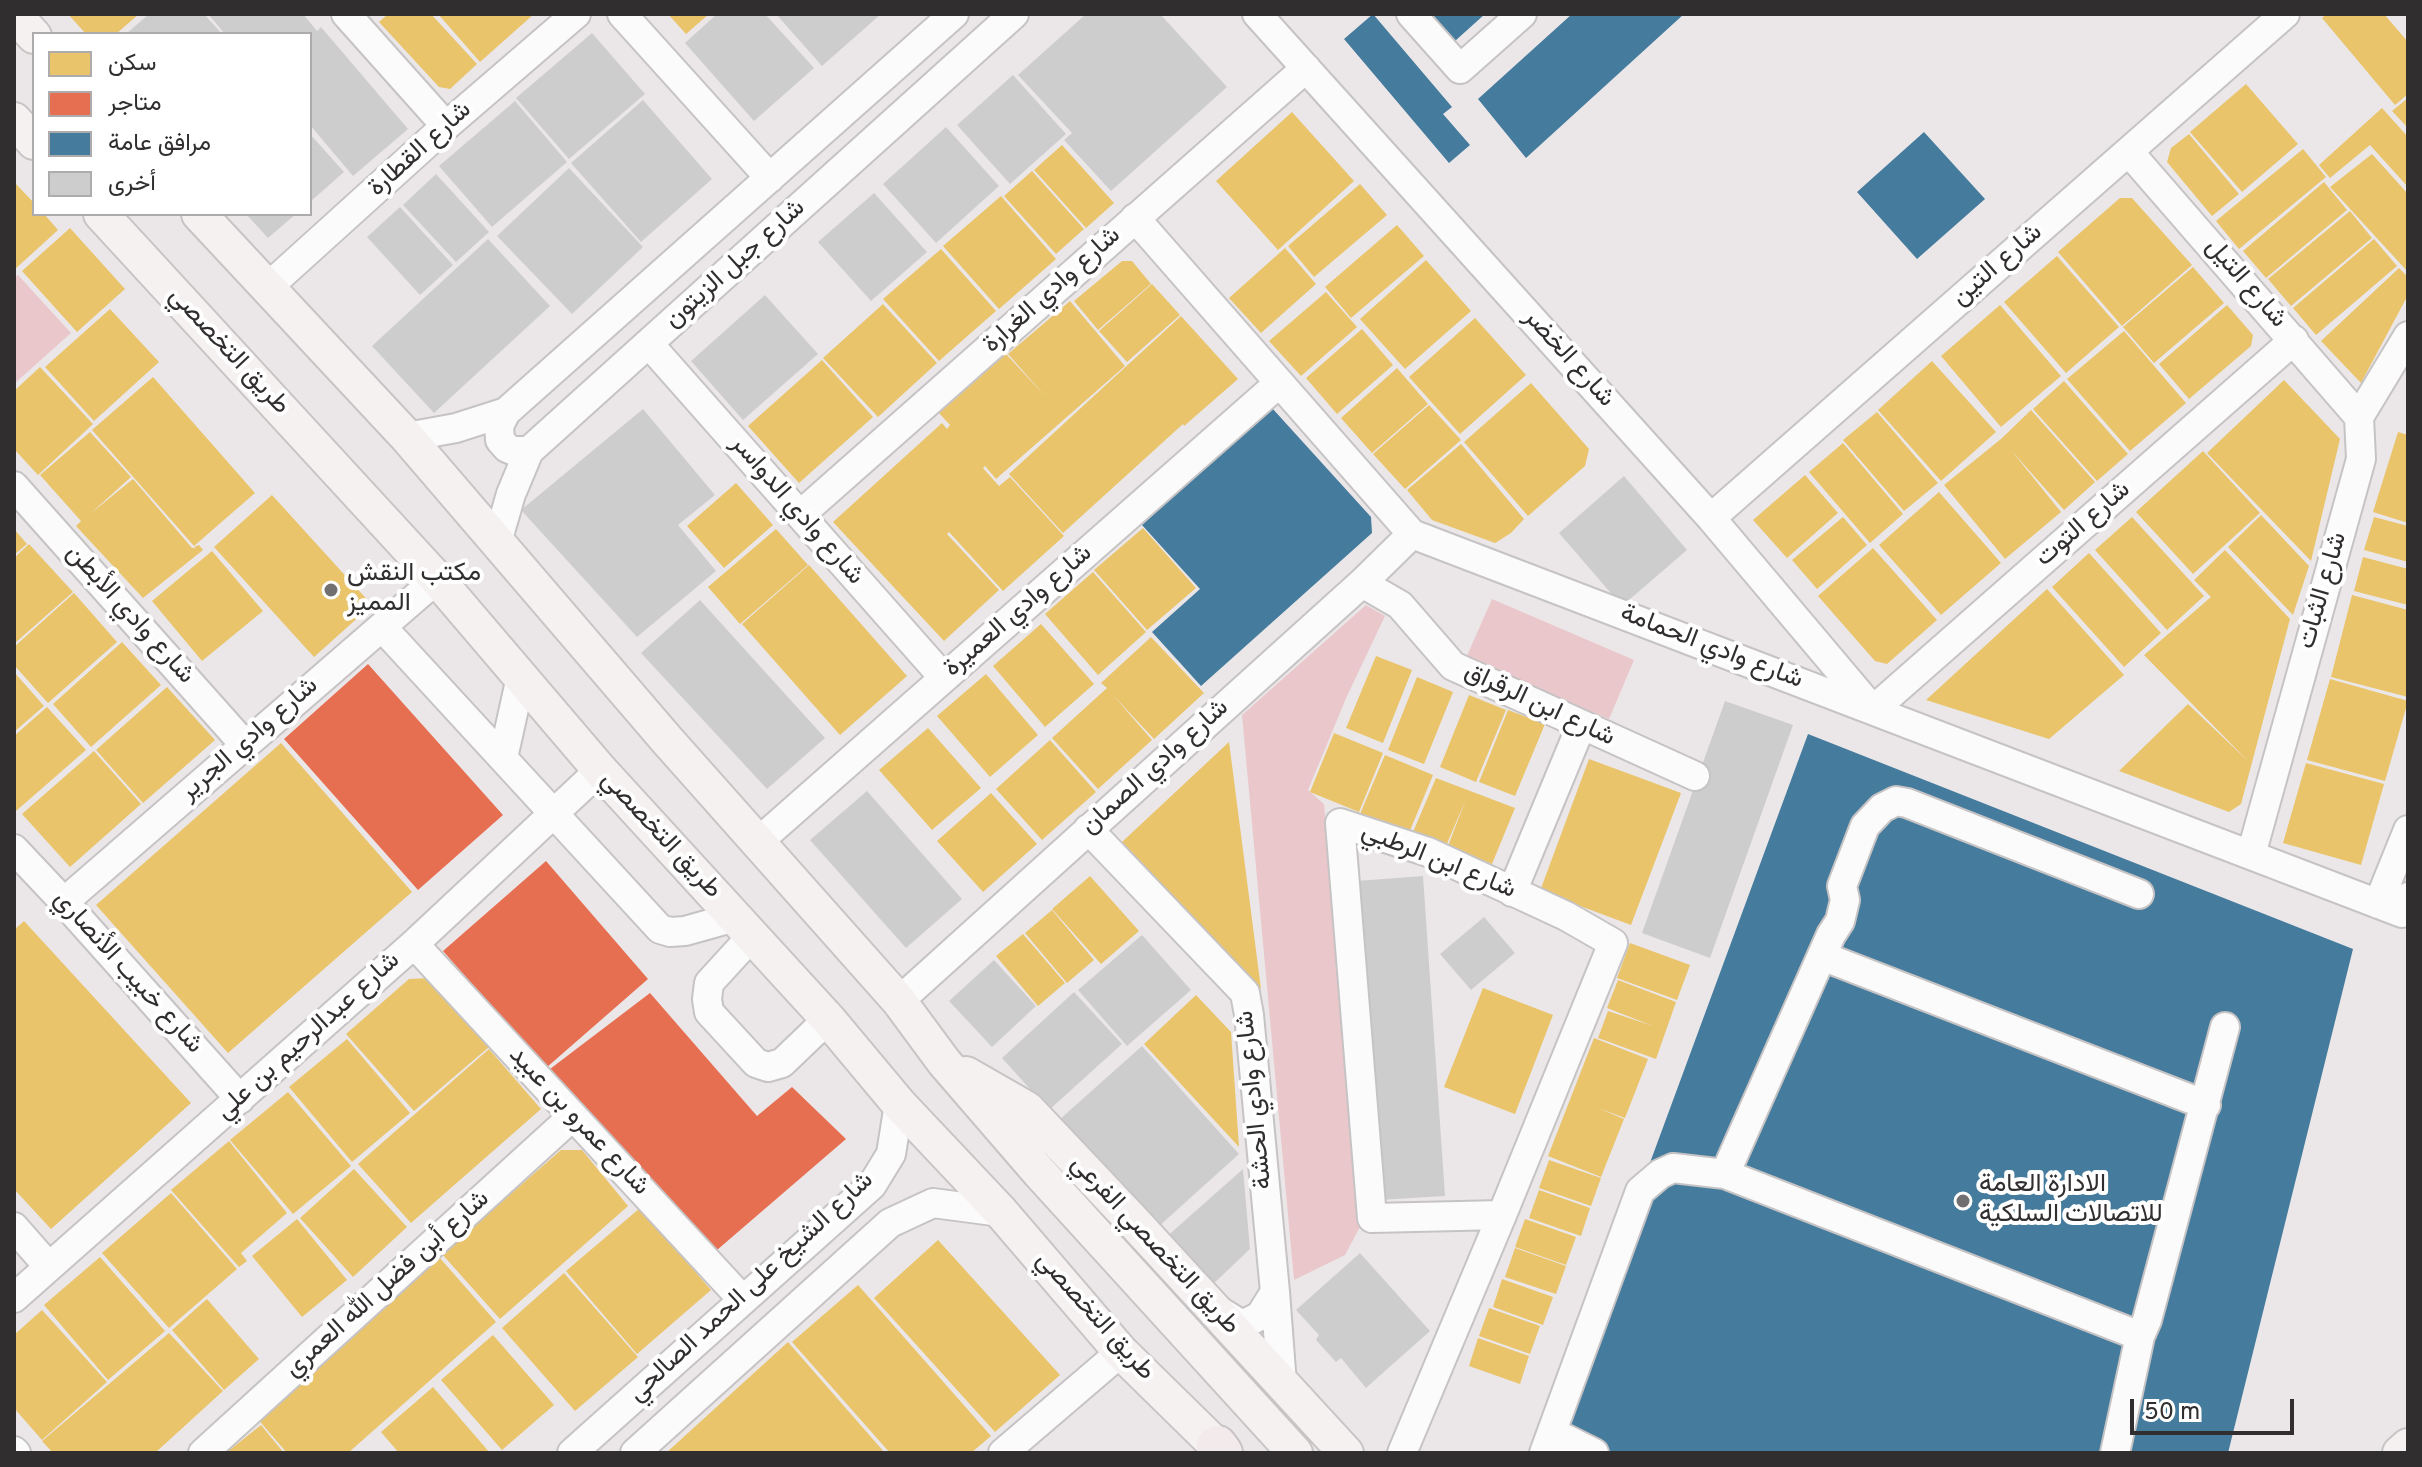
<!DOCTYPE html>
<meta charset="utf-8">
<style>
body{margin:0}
#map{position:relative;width:2422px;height:1467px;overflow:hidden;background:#ebe7e8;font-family:Overpass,Vazirmatn,sans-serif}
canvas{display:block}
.frame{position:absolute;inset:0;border:16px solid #312e2f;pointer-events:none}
.legend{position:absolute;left:32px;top:32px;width:280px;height:184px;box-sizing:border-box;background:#fff;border:2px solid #adabac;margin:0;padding:10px 14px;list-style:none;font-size:24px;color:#312e2f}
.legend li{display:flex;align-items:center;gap:16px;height:40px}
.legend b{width:40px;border:2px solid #adabac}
.scale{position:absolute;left:2130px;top:1399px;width:164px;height:36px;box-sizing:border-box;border:4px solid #312e2f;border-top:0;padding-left:10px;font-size:24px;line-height:28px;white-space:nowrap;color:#312e2f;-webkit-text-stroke:6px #fff;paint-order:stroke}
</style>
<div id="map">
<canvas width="2422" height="1467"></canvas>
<div class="frame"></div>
<ul class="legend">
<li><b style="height:22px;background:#e9c46a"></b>سكن</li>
<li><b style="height:22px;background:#e76f51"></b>متاجر</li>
<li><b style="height:22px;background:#457b9d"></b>مرافق عامة</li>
<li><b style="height:22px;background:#cecdcd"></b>أخرى</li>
</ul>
<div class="scale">50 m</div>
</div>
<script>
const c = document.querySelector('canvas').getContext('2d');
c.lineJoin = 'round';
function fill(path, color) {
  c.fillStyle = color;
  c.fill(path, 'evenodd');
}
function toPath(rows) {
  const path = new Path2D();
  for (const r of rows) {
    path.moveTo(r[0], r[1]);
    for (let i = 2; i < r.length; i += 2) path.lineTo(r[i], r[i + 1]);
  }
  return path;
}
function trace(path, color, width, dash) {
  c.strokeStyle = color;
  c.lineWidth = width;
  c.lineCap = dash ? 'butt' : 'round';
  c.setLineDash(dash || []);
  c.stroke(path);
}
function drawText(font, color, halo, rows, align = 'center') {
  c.font = font + ' Overpass,Vazirmatn,sans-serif';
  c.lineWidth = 8;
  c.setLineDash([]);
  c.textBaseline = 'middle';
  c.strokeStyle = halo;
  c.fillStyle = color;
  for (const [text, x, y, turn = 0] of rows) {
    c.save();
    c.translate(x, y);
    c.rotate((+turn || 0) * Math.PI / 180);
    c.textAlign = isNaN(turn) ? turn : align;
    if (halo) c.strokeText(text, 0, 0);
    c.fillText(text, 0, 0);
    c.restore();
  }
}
const green = toPath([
 [18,275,71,333,14,384,14,278],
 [1492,599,1634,660,1609,719,1466,658],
 [1366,605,1385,616,1347,696,1308,790,1324,804,1353,1124,1360,1227,1345,1255,1294,1280,1242,715]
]);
const homes = toPath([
 [68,14,139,14,116,34,86,34],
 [388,14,431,14,477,64,450,89,439,87,379,22],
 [438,14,534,14,480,62],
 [668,14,709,14,686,34],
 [2326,14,2384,14,2408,42,2408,94,2395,105,2322,18],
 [2246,84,2298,144,2242,192,2190,132],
 [2408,98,2408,128,2392,111],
 [2382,108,2408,137,2408,187,2370,145,2330,178,2319,165],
 [1292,112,1354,181,1278,250,1216,181],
 [2189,134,2239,194,2212,216,2167,162,2171,148],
 [1062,145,1114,203,1086,228,1034,170],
 [2303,149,2326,177,2239,249,2216,221],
 [2372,154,2408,194,2408,272,2330,187],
 [1032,171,1084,229,1056,254,1004,196],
 [2324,182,2347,210,2266,278,2243,251],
 [16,184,34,203,34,214,44,214,58,230,14,270,14,186],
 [1360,184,1387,215,1314,277,1288,246],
 [1001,196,1056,259,999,309,943,246],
 [2120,198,2132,198,2192,265,2122,326,2058,252],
 [2350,211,2372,238,2291,306,2268,279],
 [1397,225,1424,256,1351,318,1325,287],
 [70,228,125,289,77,332,22,271],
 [2374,239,2397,266,2316,335,2293,308],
 [1285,248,1316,284,1261,333,1229,298],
 [941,249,996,311,939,361,883,299],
 [2057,256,2119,327,2066,373,2004,302],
 [1426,260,1471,311,1405,369,1360,319],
 [1122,261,1132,261,1151,284,1098,330,1074,301],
 [2193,267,2224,303,2154,363,2123,327],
 [2399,268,2408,277,2408,295,2361,383,2321,341],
 [1152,284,1180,315,1127,362,1099,331],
 [1326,292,1357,327,1301,376,1269,341],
 [1070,301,1125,366,996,479,985,466,983,468,999,486,1010,477,1064,536,1003,591,949,532,947,534,999,590,944,641,833,522,942,423,947,429,950,425,939,413,1006,354,1046,397,1008,354],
 [883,304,937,363,878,417,823,358],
 [2000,305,2061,376,2001,427,1941,356],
 [2227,305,2253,335,2251,346,2189,399,2159,364],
 [110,309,159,362,94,421,45,367],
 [1181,316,1238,379,1184,426,1183,424,1063,533,1009,474],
 [1475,318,1526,375,1460,434,1409,377],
 [1362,329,1393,365,1337,414,1306,378],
 [2124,331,2186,403,2130,451,2067,379],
 [822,360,873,417,799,483,748,426],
 [1932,361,1996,432,1941,481,1878,410],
 [40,367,93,424,38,475,14,449,14,391],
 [1397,368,1428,404,1372,453,1341,418],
 [153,377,255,493,194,546,92,430],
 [2284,380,2340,439,2311,561,2207,453],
 [2064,381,2128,454,2097,481,2033,409],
 [1531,383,1589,449,1585,466,1528,516,1464,442],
 [1429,405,1461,440,1405,489,1373,454],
 [2031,410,2095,482,2064,510,2011,450,2061,512,2005,559,1944,485,2001,439],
 [1877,412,1938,483,1904,511,1843,440],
 [90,432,131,477,90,514,133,479,192,548,196,548,194,547,199,545,203,550,143,598,76,526,81,521,40,475],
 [2398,432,2408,435,2408,523,2373,512],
 [1843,443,1903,514,1870,543,1809,472],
 [1461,444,1524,519,1511,533,1495,543,1432,520,1407,490],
 [2203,451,2260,513,2193,574,2136,512],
 [1805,475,1838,513,1787,558,1753,520],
 [736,483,773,525,724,568,687,526],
 [1939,492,2001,563,1941,615,1879,545],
 [272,495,372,605,314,657,214,547],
 [2261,515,2309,566,2293,615,2228,547],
 [1843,517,1867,545,1817,589,1792,560],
 [2132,517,2204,596,2167,630,2095,550],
 [2374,517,2408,526,2408,562,2364,550],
 [1143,528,1196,588,1147,630,1094,570],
 [14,529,27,544,14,555],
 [776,529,808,565,740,624,708,587],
 [29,544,73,592,14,644,14,558],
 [1873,548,1937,620,1887,664,1875,661,1818,596],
 [2225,550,2290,619,2241,804,2229,812,2119,771,2188,704,2248,761,2144,655,2211,597,2194,580],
 [212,551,263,611,202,661,152,601],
 [2089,553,2161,633,2124,667,2052,587],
 [2363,557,2408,569,2408,605,2354,591],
 [809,565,907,676,840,735,742,624],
 [1093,572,1146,632,1098,675,1045,614],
 [2047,589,2124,675,2049,739,1926,700],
 [74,593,117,642,48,703,14,665,14,647],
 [2352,595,2408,610,2408,697,2331,677],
 [1041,624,1094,684,1045,727,993,666],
 [1151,637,1204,693,1154,739,1112,694,1152,740,1098,789,1052,738,1107,688,1101,683],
 [122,642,161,685,91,747,53,704],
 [1376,656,1412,670,1383,743,1346,728],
 [14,672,44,706,14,732],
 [986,674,1038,735,990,777,937,716],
 [1417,677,1453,692,1424,764,1388,750],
 [2330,679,2408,701,2385,781,2307,760],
 [167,687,215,740,143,803,96,750],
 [1469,695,1506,710,1476,782,1440,767],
 [47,707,86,750,16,811,14,809,14,736],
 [1508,710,1545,724,1515,796,1479,782],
 [928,728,981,788,932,830,879,770],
 [1334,733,1383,753,1359,812,1310,792],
 [1050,740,1096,792,1042,840,996,789],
 [1229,742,1261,989,1122,842],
 [281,743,412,892,228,1053,96,905],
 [94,751,141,804,70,867,22,814],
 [1385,755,1433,775,1409,833,1360,814],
 [1589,759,1681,793,1631,925,1540,891],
 [2306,763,2384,784,2361,865,2283,843],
 [1436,778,1515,808,1492,864,1448,846,1466,799,1446,846,1413,832],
 [991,793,1037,844,983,892,937,841],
 [1090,876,1139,931,1101,964,1052,909],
 [1052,910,1094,960,1067,983,1025,933],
 [24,921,191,1103,51,1229,14,1189,14,930],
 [1023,934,1065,983,1038,1006,996,956],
 [1630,943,1690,965,1677,1000,1617,978],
 [429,978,489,1047,414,1111,346,1034,409,979],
 [1618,980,1676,1002,1656,1059,1598,1038,1608,1011,1653,1026,1607,1008],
 [1483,988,1553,1015,1515,1114,1444,1087],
 [1196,995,1231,1032,1239,1147,1144,1044],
 [1594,1038,1648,1059,1625,1118,1598,1108,1624,1119,1601,1177,1548,1156],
 [347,1039,410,1113,352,1162,289,1087],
 [489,1049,541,1109,411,1223,358,1164],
 [288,1092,351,1166,293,1214,230,1140],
 [229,1141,287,1213,241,1253,247,1261,239,1267,171,1190],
 [561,1150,582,1150,628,1206,500,1319,442,1254],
 [1549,1160,1601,1178,1591,1206,1539,1188],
 [354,1169,407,1227,353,1277,300,1218],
 [1539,1190,1590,1208,1581,1236,1529,1218],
 [171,1193,237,1269,169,1328,102,1253],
 [640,1208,711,1290,637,1354,566,1271],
 [297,1219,347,1280,302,1317,252,1256],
 [1525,1219,1576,1237,1566,1265,1515,1247],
 [938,1240,1060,1375,995,1432,874,1298],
 [1515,1248,1566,1266,1556,1294,1505,1277],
 [100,1257,165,1331,108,1380,44,1305],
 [439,1257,496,1322,348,1453,287,1453,256,1417],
 [564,1273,638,1357,575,1411,502,1328],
 [1502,1279,1553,1297,1543,1325,1493,1307],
 [858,1285,991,1436,971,1453,890,1453,792,1342],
 [207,1299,259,1359,224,1390,172,1330],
 [1489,1308,1540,1326,1530,1354,1479,1336],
 [42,1310,107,1382,42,1440,14,1408,14,1335],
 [169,1333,223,1391,155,1453,53,1453,42,1441],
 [493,1335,554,1405,502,1450,441,1380],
 [1478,1338,1529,1356,1520,1384,1469,1366],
 [788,1342,885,1453,666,1453],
 [433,1387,490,1453,399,1453,381,1432],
 [261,1425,284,1453,226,1453]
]);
const shops = toPath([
 [368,664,503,815,418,890,284,739],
 [546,861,648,979,546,1068,443,951],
 [650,993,757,1116,792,1087,846,1139,717,1250,550,1069]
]);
const public = toPath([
 [1373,14,1452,107,1443,114,1470,145,1449,163,1344,39],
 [1430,14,1485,14,1455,41],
 [1572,14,1684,14,1526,158,1478,99],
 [1924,132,1985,199,1917,259,1857,192],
 [1272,408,1371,517,1372,533,1201,686,1152,632,1200,589,1142,525],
 [1808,734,2353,949,2228,1453,1543,1453]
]);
const building = toPath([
 [149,14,204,14,222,34,126,34],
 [208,14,303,14,317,31,321,27,408,129,353,176,310,125,310,34,225,34],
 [717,14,765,14,814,68,754,121,685,43],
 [776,14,881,14,822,66],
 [1086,14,1160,14,1227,87,1111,191,1064,140,1072,133,1018,75],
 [592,33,645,94,569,159,516,98],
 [1013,75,1066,134,1010,184,957,125],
 [643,100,712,179,641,242,571,163],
 [515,101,567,162,492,227,439,166],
 [946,127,999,186,936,243,883,184],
 [310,134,344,172,310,202],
 [569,168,643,247,572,314,497,236],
 [436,174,489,232,456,262,403,205],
 [874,193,927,252,871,301,818,242],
 [400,207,453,265,420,295,367,237],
 [246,214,296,214,268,238],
 [488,239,550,306,434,413,372,346],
 [765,295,818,354,743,420,691,361],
 [643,409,715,495,678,525,716,571,637,637,521,510],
 [1624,476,1687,550,1622,606,1559,533],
 [700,600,825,738,767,789,641,653],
 [1725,701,1793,725,1710,958,1642,933],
 [867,791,962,899,906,948,810,840],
 [1423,876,1445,1196,1379,1200,1357,881],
 [1484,917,1515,953,1471,990,1440,954],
 [1142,935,1191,990,1127,1046,1078,990],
 [994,960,1036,1006,992,1047,949,1001],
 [1074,992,1122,1044,1049,1110,1002,1058],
 [1142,1046,1239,1154,1157,1228,1059,1120],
 [1243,1169,1250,1249,1208,1289,1164,1239],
 [1360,1253,1430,1331,1366,1388,1341,1358,1336,1362,1316,1340,1319,1335,1296,1310]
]);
const minor = toPath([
 [346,14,446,126],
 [622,14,770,178],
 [1257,14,1711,518,1873,710,2294,340],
 [1411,14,1460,69,1522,14],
 [2129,152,2359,417],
 [1135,218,1412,534,2402,913,2408,897],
 [268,287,446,126,576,14],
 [649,344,944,678],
 [506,412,499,426,500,440,507,448,514,451,529,451],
 [407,437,456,428,506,412,954,14],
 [14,486,244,744],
 [800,515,1306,68],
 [1711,518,2285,14],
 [497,542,511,494,529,451,1014,14],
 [1362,583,1400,605,1453,666,1695,776],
 [382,627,660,929,670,932,685,931,735,917],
 [503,758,521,677],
 [1088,829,1245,993,1249,1015,1275,1292,1282,1384],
 [759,841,1278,384],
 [14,849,64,902,240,1099],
 [2251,855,2361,459,2359,417,2408,336],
 [1512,892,1581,726],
 [64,902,437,579],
 [2378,904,2408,830],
 [752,936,709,983,707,999,709,1012,756,1063,768,1067,782,1063,828,1019],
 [414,944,742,1299],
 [1822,956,2206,1105],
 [899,1001,1362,583,1412,534],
 [1725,1174,2140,1336,2147,1320,2225,1027],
 [14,1227,49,1267],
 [14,1298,414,944,600,770],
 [1216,1309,1242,1325,1260,1316,1275,1292],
 [1552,1432,1594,1453],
 [14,1451,16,1453],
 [203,1453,573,1116],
 [572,1453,872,1185,891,1154,899,1104],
 [635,1453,890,1223,933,1203,1001,1212],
 [1003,1453,1121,1352],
 [1402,1453,1502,1215,1613,943,1566,916,1428,852,1340,823,1372,1218,1502,1215],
 [1544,1453,1640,1191,1660,1174,1673,1168,1725,1174,1831,935,1840,921,1845,900,1842,886,1865,826,1882,808,1896,801,1907,803,2139,894],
 [2115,1453,2140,1336]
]);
const major = toPath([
 [14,14,34,36],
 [14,120,34,142],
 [101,214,437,579,600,770,828,1019,899,1104,1001,1212,1121,1352,1224,1453],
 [199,214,407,437,667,740,899,1001,944,1062,1039,1172,1295,1453],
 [966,1074,1027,1109,1131,1219,1346,1453],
 [2400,1453,2408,1446]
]);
const highway = toPath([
 [1217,1446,1222,1453]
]);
const markers = [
 [331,590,8,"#726f70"],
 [1963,1201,8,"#726f70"]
];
const streetNames = [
 ["شارع القطارة",421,150,-42],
 ["شارع جبل الزيتون",736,265,-42],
 ["شارع التين",1998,266,-41],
 ["شارع التيل",2245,284,49],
 ["شارع وادي الغرارة",1053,291,-42],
 ["طريق التخصصي",228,352,47],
 ["شارع الخضر",1568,359,48],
 ["شارع وادي الدواسر",796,511,49],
 ["شارع التوت",2084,525,-41],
 ["شارع الثبات",2324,591,-74],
 ["شارع وادي العميرة",1019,612,-41],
 ["شارع وادي الأبطن",129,615,48],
 ["شارع وادي الحمامة",1711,648,21],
 ["شارع ابن الرقراق",1539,706,25],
 ["شارع وادي الجرير",250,740,-41],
 ["شارع وادي الصمان",1156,768,-42],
 ["طريق التخصصي",660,836,47],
 ["شارع ابن الرطبي",1438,862,22],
 ["شارع خبيب الأنصاري",127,973,48],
 ["شارع عبدالرحيم بن علي",309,1037,-42],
 ["شارع وادي الحشة",1256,1100,-96],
 ["شارع عمرو بن عبيد",578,1122,47],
 ["طريق التخصصي الفرعي",1154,1246,47],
 ["شارع أبن فضل الله العمري",388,1285,-42],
 ["شارع الشيخ على الحمد الصالحي",752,1288,-43],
 ["طريق التخصصي",1094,1317,48]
];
const poiNames = [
 ["مكتب النقش",347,575],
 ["المميز",347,605],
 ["الادارة العامة",1979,1186],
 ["للاتصالات السلكية",1979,1216]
];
fill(green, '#eac7cb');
fill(homes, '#e9c46a');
fill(shops, '#e76f51');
fill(public, '#457b9d');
fill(building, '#cecdcd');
trace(minor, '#c6c3c4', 32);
trace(major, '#c7c4c5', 38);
trace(highway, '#c7c4c5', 44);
trace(minor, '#fcfbfc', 28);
trace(major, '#f6f1f1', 34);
trace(highway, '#f3eaeb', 40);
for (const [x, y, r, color] of markers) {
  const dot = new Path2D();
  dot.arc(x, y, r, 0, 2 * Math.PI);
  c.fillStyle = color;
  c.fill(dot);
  trace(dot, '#fff', 3);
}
drawText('26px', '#312e2f', '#fff', streetNames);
drawText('26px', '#312e2f', '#fff', poiNames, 'left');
</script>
